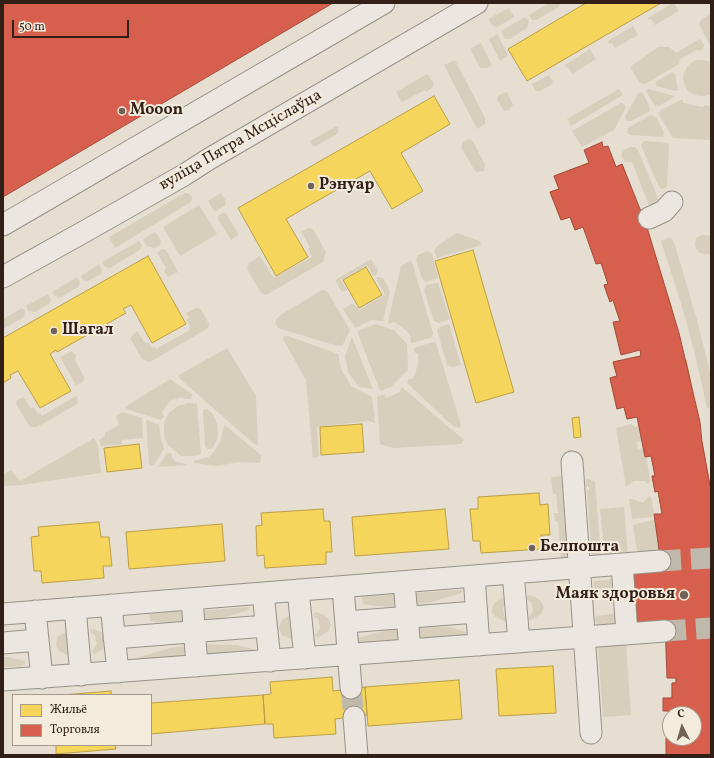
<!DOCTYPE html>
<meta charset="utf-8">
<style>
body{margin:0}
#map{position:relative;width:714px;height:758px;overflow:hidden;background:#e5ded1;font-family:Vollkorn,serif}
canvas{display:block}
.frame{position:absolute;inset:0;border:4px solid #321f17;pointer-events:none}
.legend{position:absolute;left:12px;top:694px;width:140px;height:52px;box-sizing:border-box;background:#f3ecdc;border:1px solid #a69a8d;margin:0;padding:5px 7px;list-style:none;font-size:12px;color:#321f17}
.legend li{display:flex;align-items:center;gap:8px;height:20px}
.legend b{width:20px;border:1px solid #a69a8d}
.north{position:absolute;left:662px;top:706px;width:40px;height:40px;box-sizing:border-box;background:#f3ecdc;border:1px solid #a69a8d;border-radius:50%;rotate:355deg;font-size:11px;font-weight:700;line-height:16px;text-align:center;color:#321f17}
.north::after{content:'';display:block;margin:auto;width:14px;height:18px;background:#716258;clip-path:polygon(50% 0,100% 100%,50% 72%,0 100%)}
.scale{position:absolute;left:12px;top:20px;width:117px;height:18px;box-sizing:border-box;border:2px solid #321f17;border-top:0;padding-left:5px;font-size:12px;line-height:14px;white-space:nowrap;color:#321f17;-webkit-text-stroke:3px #f3ecdc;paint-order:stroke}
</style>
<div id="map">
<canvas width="714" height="758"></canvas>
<div class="frame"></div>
<ul class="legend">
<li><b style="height:11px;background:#f6d55c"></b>Жильё</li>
<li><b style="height:11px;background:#d6604d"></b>Торговля</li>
</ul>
<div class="north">С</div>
<div class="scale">50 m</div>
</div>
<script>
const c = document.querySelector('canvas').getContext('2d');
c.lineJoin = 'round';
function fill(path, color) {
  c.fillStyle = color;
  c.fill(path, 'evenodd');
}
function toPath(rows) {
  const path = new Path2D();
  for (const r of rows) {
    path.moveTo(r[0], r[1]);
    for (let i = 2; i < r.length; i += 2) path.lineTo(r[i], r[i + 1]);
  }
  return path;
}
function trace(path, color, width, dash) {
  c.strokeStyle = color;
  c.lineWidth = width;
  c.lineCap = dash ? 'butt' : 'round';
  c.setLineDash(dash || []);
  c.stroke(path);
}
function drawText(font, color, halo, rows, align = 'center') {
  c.font = font + ' Vollkorn,serif';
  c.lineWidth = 4;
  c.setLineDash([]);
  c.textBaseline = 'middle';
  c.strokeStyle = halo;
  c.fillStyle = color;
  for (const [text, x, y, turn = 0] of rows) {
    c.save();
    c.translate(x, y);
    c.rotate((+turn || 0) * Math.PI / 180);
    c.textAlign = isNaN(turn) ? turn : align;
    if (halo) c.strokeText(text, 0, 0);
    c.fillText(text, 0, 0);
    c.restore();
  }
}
const green = toPath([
 [549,3,560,3,559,7,536,20,532,20,529,15],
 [673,3,674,3,679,11,655,25,651,19,649,20,648,18],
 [509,8,514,17,497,27,493,26,488,19],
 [711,14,711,44,708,42,699,24,701,20],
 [525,17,529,21,527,28,510,39,505,39,501,31],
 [633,26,638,35,615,48,612,43,609,44,608,41],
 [497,34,508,55,500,61,489,39],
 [700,39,704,45,703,49,700,51,696,50,680,59,679,64,645,84,640,83,630,67,658,47,669,47,676,53],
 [481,43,492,65,487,68,480,68,470,49],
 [590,49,596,59,572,74,568,67,566,68,565,65],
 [455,60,485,118,485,124,477,129,444,65],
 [696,60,702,60,711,62,711,94,705,96,699,96,693,94,688,91,685,85,683,79,684,73,687,67,691,63],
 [673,72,675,74,678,90,675,91,656,86,655,83,657,81],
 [427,74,434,83,433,87,426,92,425,90,402,102,396,92],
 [549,75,553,81,551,85,540,91,536,91,532,84],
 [619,89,623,95,571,126,567,119],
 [648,89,675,96,659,106,655,106,646,91],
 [507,92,513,105,509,110,504,111,497,99,499,95],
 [639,92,643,93,650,108,650,111,631,121,627,121,625,117],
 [683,99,683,103,702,107,706,105,711,106,711,140,673,138,658,113,661,110],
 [621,103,624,104,626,107,614,130,582,147,572,131],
 [651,115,656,117,664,132,663,137,630,135,627,132,628,128],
 [337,126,339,130,337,134,316,146,312,146,310,141],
 [468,139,473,141,485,165,484,171,477,172,475,171,461,147,463,142],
 [643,141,646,141,668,143,669,146,667,187,663,189,660,188,657,183,641,145],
 [630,147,635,147,638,150,660,203,650,208,632,162,625,162,621,155,624,150],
 [185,193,188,193,192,197,191,202,115,248,109,237],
 [221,193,226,201,225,206,216,211,213,210,208,201],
 [199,205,217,234,180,256,163,227],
 [225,212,239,235,231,240,218,219,219,215],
 [308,228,313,229,326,252,323,262,266,295,261,293,247,269,249,263,260,256,274,278,312,257,308,248,310,247,301,232],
 [155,232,161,241,160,245,154,248,147,246,143,239],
 [457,233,479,241,482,245,437,258,434,251,437,246],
 [702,235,711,236,711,255,700,253,696,249,695,244,696,238],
 [670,237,674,242,697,320,711,376,711,407,707,408,694,350,681,303,661,241],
 [139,241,142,245,140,250,110,268,105,267,102,262],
 [162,249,166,250,178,272,168,277,164,270,166,268,157,253],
 [427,251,432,253,438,278,426,282,422,279,416,260,418,255],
 [371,259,378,270,376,275,373,276,367,265,341,280,347,290,342,292,336,282,337,279],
 [409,261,412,262,433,333,432,337,413,343,411,343,410,340,411,337,405,329,394,322,389,324,388,321,401,266],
 [99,264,102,270,101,274,88,281,83,280,81,276],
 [77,277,80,282,78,287,59,298,55,296,52,292],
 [378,277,383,278,390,291,383,321,372,320,355,328,343,309,353,303,359,310,385,295,376,278],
 [438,283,450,319,439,323,434,321,424,290,427,285],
 [322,290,327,291,350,330,342,346,334,345,278,328,275,322,279,316],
 [48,294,51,299,50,303,35,312,28,311,26,306],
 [22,308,25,311,24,317,3,329,3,319],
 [196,308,201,309,209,324,208,328,150,362,142,359,130,338,137,331,145,343,148,342,152,348,155,347,156,349,190,330,189,327,190,326,186,320,189,318,186,313],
 [376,324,394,330,407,344,408,370,391,387,380,391,357,331],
 [449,324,461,365,452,367,447,365,437,330,440,327],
 [284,336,288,336,338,354,341,369,351,386,372,397,375,423,369,421,317,427,319,456,313,458,306,380,283,339],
 [352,337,373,389,359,387,348,372,345,356],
 [433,342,436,343,461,425,459,428,453,426,407,383,409,379,412,379,415,374,418,364,418,354,414,352,414,348],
 [227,348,256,396,258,445,253,443,179,378,179,375],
 [72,351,76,355,75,360,84,377,83,382,76,385,60,357],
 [170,379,192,394,191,399,184,399,182,397,170,401,162,412,164,417,161,420,126,409,125,407],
 [401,388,403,388,464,440,461,444,393,448,380,444,377,397,382,395,385,395,386,398,400,392],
 [76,396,78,400,77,404,37,427,31,427,28,424,16,404,17,400,24,397,31,409,34,407,38,414,40,413,42,416],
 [189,403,197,404,201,454,194,456,181,456,167,444,164,435,164,422,169,413,178,406],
 [207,409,212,413,217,423,218,433,217,439,213,448,208,449,205,446,203,410],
 [122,412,142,418,143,438,122,440,122,444,101,446,99,440,105,436,105,433,119,425,116,416],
 [147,420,159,425,161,439,164,449,154,465,151,466,149,464,146,421],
 [631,424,635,427,640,426,643,439,637,442,638,449,645,448,650,481,648,484,644,481,634,481,626,487,616,428],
 [225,425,261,455,260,463,239,462,217,466,194,463,194,461,209,457,216,449,221,440,223,428],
 [94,438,98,445,101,473,22,485,3,486,3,474,11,470,20,481],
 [167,453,171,453,172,458,175,461,188,465,158,467],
 [562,476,571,485,572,561,561,559,558,522,555,521,554,513,558,513,556,494,553,494,551,477],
 [586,479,588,479,595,482,601,556,591,556,591,550,592,549,591,546,587,490,589,490,589,487,586,487],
 [651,496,654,513,652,517,632,519,629,499,633,499,640,502,644,502,648,497],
 [624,507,628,555,605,557,600,509],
 [653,520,659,525,660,553,643,555,637,550,633,525],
 [626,578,621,588,599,590,594,589,594,581],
 [462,590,462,593,428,603,416,604,412,593],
 [398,594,396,607,377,606,363,604,362,597],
 [529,595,537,598,541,601,544,608,541,614,530,621,528,618,531,614,533,610,531,602,527,599,527,596],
 [506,597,507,600,505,602,503,609,504,614,508,622,504,621,495,617,492,612,493,605,497,601,503,598],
 [248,607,249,608,249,610,215,620,204,621,199,611],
 [185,611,183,624,164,623,150,621,149,614],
 [316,612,324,615,328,618,331,625,328,631,318,638,315,635,320,628,318,619,314,616,314,614],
 [617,613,627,623,597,626,595,620,596,616],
 [290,615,292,619,290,626,291,631,296,639,291,639,282,635,279,629,279,626,281,622,284,619],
 [418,627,449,627,466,632,465,635,460,636,415,639],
 [398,628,400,640,354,643,353,639,383,631],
 [93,629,101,632,105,635,108,642,104,648,94,655,92,651,97,644,95,635,91,632,90,630],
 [67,632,68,636,67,643,68,648,72,655,67,655,59,651,56,646,57,638,60,635],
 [206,644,236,645,253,649,253,652,202,656],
 [626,645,631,715,603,717,598,647],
 [185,646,192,656,141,660,140,659,140,657,170,648],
 [3,657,8,657,25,661,25,664,20,666,3,667]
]);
const homes = toPath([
 [586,3,661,3,527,81,508,49,586,3],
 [434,96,450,124,401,153,423,191,392,209,370,171,310,205,286,219,308,257,276,276,238,208,434,96],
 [611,154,616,167,622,164,634,196,628,198,632,208,575,230,570,217,561,220,550,192,559,189,554,176,611,154],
 [640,241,643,249,652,246,672,309,663,312,664,316,633,326,632,322,621,325,613,300,610,302,604,285,608,284,601,263,612,259,610,251,640,241],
 [473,250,514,392,476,403,435,261,473,250],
 [148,256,186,324,152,343,131,305,123,309,126,313,57,352,56,350,50,354,71,391,40,408,18,371,10,375,11,378,3,383,3,338,148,256],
 [366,267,382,295,359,308,343,280,366,267],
 [675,348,678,362,686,360,693,393,686,394,689,405,627,419,624,407,617,409,610,378,617,376,613,362,675,348],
 [579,417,581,437,574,438,572,418,579,417],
 [362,424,364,452,321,455,320,427,362,424],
 [690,439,691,444,702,442,711,491,711,510,701,511,702,516,672,521,671,517,663,518,658,491,655,492,652,476,655,476,651,451,661,449,660,444,690,439],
 [139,444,142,468,107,472,104,448,139,444],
 [539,493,540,505,548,504,550,535,541,535,542,549,481,553,480,541,473,541,470,509,478,509,478,497,539,493],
 [323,509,324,521,330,521,332,552,326,552,326,564,265,568,264,555,257,556,256,526,262,525,261,513,323,509],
 [445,509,449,549,355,556,352,517,445,509],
 [99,522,101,537,109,537,112,566,103,566,104,578,42,583,41,571,34,571,31,537,39,536,38,527,99,522],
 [222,524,225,561,129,569,126,532,222,524],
 [711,567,711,618,637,623,633,573,711,567],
 [553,666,556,713,499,716,496,669,553,666],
 [682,671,711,671,711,746,682,746,683,742,676,742,676,738,694,738,694,714,670,714,670,715,669,715,669,698,672,698,672,683,676,683,676,673,682,674,682,671],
 [332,677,333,691,365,687,367,715,335,719,336,734,274,738,273,724,265,724,263,695,271,694,270,682,332,677],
 [459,680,462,719,368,726,365,687,459,680],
 [111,691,111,695,62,695,111,691],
 [263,695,265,724,207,729,151,734,151,703,263,695],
 [56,745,115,745,116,749,56,754,56,745]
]);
const shops = toPath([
 [3,3,333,3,3,197,3,3],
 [602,142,603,147,608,146,616,167,622,164,646,224,679,333,700,422,702,442,711,491,711,755,666,755,666,738,694,738,694,714,670,714,670,715,669,715,669,711,663,711,663,698,672,698,672,683,676,683,676,678,667,678,665,621,637,623,633,573,662,571,654,514,662,514,658,491,655,492,652,476,655,476,651,456,645,457,637,417,627,419,624,407,617,409,610,378,617,376,613,362,641,356,640,350,621,355,613,322,620,321,613,300,610,302,604,285,608,284,601,263,596,264,583,227,575,230,570,217,561,220,550,192,559,189,554,176,589,163,584,150,602,142]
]);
const minorTunnel = toPath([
 [660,561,711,558],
 [665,631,711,628],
 [351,688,354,717]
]);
const minor = toPath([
 [649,218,664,211,672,202],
 [3,225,384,3],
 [3,277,89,229,184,175,209,159,477,3],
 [572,462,591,733],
 [622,564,627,634],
 [513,573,519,642],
 [474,576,479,645],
 [404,582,410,650],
 [343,587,351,688],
 [298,590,305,658],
 [263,593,270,661],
 [192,599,197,666],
 [111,605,118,672],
 [75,608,81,675],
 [35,611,42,678],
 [3,614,660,561],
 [346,622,476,612],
 [114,638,266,626],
 [3,643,38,640],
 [3,680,665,631],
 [354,717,357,755]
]);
const markers = [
 [122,111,4,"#716258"],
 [311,186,4,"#716258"],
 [54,331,4,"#716258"],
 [532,548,4,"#716258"],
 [684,595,5,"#716258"]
];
const poiNames = [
 ["Mooon",130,111],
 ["Рэнуар",319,186],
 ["Шагал",62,331],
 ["Белпошта",540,548],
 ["Маяк здоровья",675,595,"right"]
];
const streetNames = [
 ["вуліца Пятра Мсціслаўца",241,141,-30]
];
fill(green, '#d8cebc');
fill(homes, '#f6d55c');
trace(homes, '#bb9e47', 1);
fill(shops, '#d6604d');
trace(shops, '#a54c3d', 1);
trace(minorTunnel, '#c1b8ac', 21, [21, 10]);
trace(minor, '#979188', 23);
trace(minor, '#ebe7e0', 21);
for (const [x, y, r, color] of markers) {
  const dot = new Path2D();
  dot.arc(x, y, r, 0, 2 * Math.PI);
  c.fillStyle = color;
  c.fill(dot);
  trace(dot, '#f3ecdc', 1.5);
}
drawText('bold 16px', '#321f17', '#f3ecdc', poiNames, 'left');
drawText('16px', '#321f17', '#f3ecdc', streetNames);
</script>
